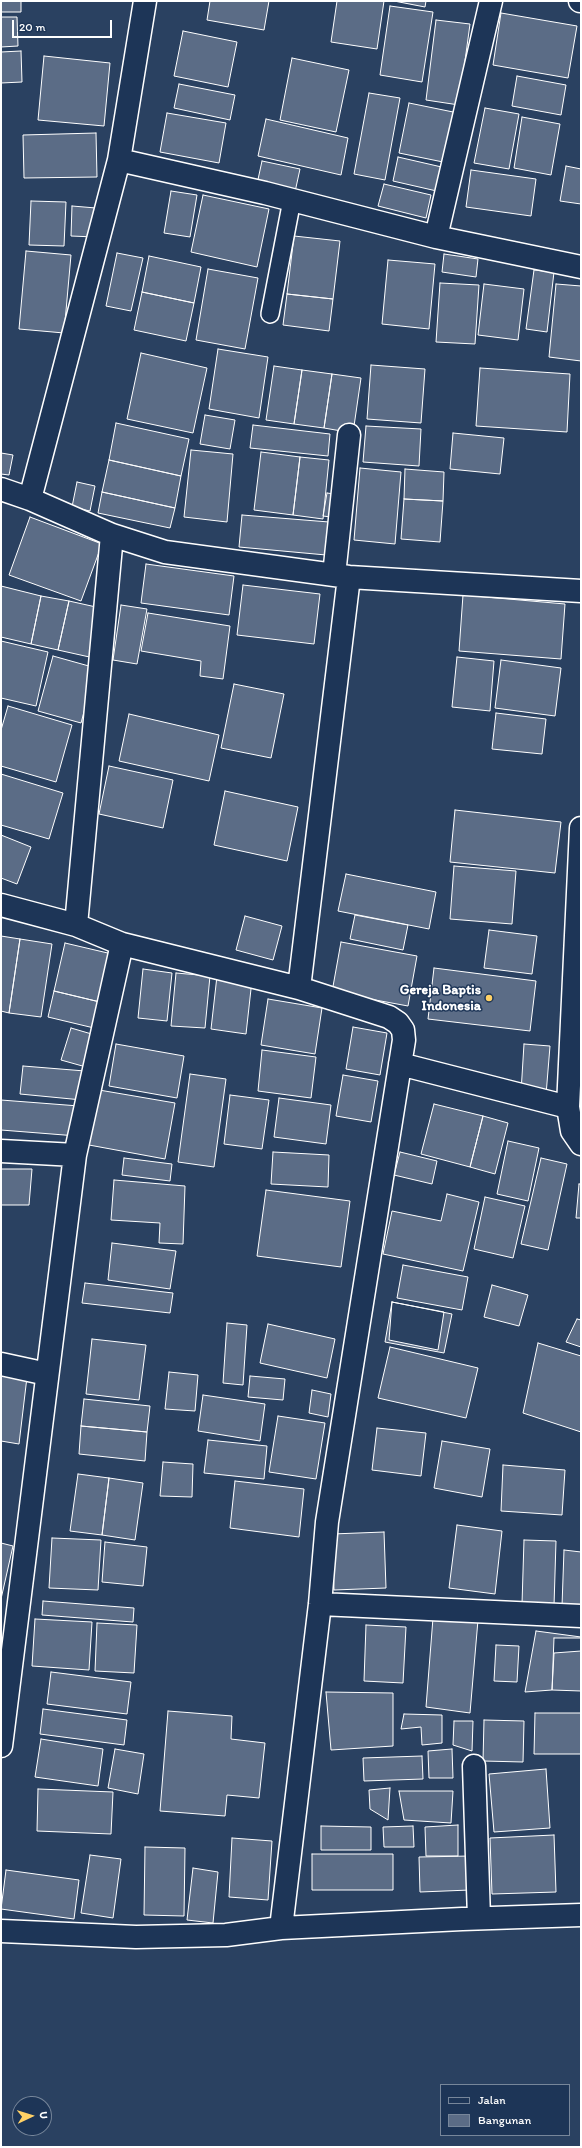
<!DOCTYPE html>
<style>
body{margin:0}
#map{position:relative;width:582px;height:2148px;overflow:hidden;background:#2a4161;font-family:Itim,sans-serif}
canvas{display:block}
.frame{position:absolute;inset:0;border:2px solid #fff;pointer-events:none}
.legend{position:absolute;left:440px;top:2084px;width:130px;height:52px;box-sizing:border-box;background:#1d3557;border:1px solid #77869a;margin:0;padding:5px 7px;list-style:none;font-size:12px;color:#fff}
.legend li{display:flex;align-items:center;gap:8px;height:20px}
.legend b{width:20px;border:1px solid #77869a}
.north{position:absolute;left:12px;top:2096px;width:40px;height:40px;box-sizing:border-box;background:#1d3557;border:1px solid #77869a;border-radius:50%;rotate:86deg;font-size:11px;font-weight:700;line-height:16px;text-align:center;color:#fff}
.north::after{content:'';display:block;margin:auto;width:14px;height:18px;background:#ffd166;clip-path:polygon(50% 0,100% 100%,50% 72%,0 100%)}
.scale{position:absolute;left:12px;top:20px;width:100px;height:18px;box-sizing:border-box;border:2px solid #fff;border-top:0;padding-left:5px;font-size:12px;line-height:14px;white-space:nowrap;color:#fff;-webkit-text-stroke:3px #1d3557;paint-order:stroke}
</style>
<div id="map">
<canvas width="582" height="2148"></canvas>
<div class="frame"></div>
<ul class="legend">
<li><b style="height:5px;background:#1d3557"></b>Jalan</li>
<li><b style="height:11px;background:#5b6c86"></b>Bangunan</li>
</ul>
<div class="north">U</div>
<div class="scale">20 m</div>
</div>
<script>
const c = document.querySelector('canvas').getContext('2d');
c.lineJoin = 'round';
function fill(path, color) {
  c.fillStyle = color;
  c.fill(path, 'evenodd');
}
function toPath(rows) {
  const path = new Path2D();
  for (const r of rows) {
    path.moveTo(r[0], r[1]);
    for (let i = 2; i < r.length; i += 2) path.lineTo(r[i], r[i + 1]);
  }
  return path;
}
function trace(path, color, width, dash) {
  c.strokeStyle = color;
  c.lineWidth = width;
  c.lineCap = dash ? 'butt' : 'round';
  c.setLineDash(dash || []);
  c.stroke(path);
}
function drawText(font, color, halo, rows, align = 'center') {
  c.font = font + ' Itim,sans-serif';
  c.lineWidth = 3;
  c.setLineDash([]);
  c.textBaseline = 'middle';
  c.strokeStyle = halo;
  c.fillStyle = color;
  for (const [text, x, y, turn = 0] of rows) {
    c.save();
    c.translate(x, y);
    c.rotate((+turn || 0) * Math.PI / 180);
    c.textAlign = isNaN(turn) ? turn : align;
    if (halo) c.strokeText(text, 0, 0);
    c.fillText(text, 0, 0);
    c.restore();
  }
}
const building = toPath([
 [1,1,21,1,21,12,1,12,1,1],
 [210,1,269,1,264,30,207,20,210,1],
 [337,1,384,1,377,49,331,42,337,1],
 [394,1,426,1,425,7,394,1],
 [390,6,433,12,422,82,380,75,390,6],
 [501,13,577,26,568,78,493,65,501,13],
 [1,17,17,17,18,46,1,47,1,17],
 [436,20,470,24,459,105,426,100,436,20],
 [183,31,237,42,228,87,174,76,183,31],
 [21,51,22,82,1,83,1,52,21,51],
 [44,56,110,63,104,126,38,120,44,56],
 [292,58,349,70,336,132,280,120,292,58],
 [517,76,566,85,561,115,512,106,517,76],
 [179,84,235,95,230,120,174,108,179,84],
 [369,93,400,98,385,180,354,174,369,93],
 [409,103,458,113,448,163,399,153,409,103],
 [485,108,519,114,509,169,474,163,485,108],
 [167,113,226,123,219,163,160,152,167,113],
 [522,117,560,124,551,175,514,168,522,117],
 [266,119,348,138,341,175,258,156,266,119],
 [96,133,97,177,24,178,23,135,96,133],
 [398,157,446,168,441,192,393,181,398,157],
 [262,161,300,169,295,192,257,184,262,161],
 [566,166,581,169,581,204,560,201,566,166],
 [471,170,536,179,531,216,466,207,471,170],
 [384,184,431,195,426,218,378,206,384,184],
 [171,191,197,195,190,237,164,233,171,191],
 [203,195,269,209,257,267,191,252,203,195],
 [31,201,66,202,64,246,29,245,31,201],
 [72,206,96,208,95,237,71,236,72,206],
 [294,236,340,241,333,299,287,294,294,236],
 [26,251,71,255,64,333,19,329,26,251],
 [117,253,143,258,131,311,106,306,117,253],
 [444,254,478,259,476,277,442,272,444,254],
 [149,256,201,267,194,303,142,292,149,256],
 [388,260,435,264,429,329,382,324,388,260],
 [208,269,258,278,245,349,196,340,208,269],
 [534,270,554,272,547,332,526,329,534,270],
 [440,283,479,285,475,344,436,342,440,283],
 [484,284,524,289,518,340,478,335,484,284],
 [556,284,581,286,581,361,549,357,556,284],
 [142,292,194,303,186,341,134,330,142,292],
 [287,294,333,299,329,331,283,325,287,294],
 [218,349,268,357,259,418,209,409,218,349],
 [141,353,207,368,193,433,127,419,141,353],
 [371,365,425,369,421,423,367,419,371,365],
 [274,366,302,370,294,424,266,420,274,366],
 [480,368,570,374,567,432,476,426,480,368],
 [302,370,332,374,324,428,294,424,302,370],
 [332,374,361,378,353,433,324,428,332,374],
 [205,415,235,420,230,449,200,444,205,415],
 [116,423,189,439,181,476,109,460,116,423],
 [253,425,330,434,328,456,250,448,253,425],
 [366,426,421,429,419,466,363,462,366,426],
 [453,433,504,438,500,474,450,469,453,433],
 [191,450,233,454,227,522,184,517,191,450],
 [261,452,300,457,293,515,254,510,261,452],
 [1,453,13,455,9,475,1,474,1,453],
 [300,457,329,460,323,519,293,515,300,457],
 [109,460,181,476,175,508,102,492,109,460],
 [360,468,401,472,395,544,354,540,360,468],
 [405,469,444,472,443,501,404,499,405,469],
 [77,482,95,486,90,511,72,507,77,482],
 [102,492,175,508,170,528,98,513,102,492],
 [327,493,341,495,338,518,323,516,327,493],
 [404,499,443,501,440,542,401,539,404,499],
 [242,515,329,522,326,555,239,547,242,515],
 [30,517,102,544,81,601,9,575,30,517],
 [146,564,234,576,229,615,141,603,146,564],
 [243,585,320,594,314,644,237,635,243,585],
 [1,586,41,596,31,644,1,637,1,586],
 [463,595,565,604,561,659,459,651,463,595],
 [41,596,69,601,58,650,31,644,41,596],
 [69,601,105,609,94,658,58,650,69,601],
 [121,605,147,609,137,664,113,660,121,605],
 [148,613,230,626,223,679,200,676,201,661,141,651,148,613],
 [1,641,48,652,36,706,1,698,1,641],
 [53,656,96,668,81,723,38,711,53,656],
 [457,657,494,661,490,711,452,707,457,657],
 [501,660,561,668,555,716,495,708,501,660],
 [234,684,284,694,271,758,221,748,234,684],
 [8,706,72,725,56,782,1,766,1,730,8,706],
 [496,713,546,719,542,754,492,749,496,713],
 [129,714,219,735,209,781,119,761,129,714],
 [109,766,173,780,163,828,99,814,109,766],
 [1,774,63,793,49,839,1,825,1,774],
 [225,791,298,807,287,861,214,845,225,791],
 [455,810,561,822,555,873,450,862,455,810],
 [1,835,31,847,17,884,1,878,1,835],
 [454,866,516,871,512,924,450,919,454,866],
 [346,874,436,892,429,929,338,911,346,874],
 [355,915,408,925,403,950,350,939,355,915],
 [245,916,282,926,273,960,236,950,245,916],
 [489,930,537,936,532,974,484,968,489,930],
 [1,936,20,939,9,1013,1,1011,1,936],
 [20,939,52,944,41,1017,9,1013,20,939],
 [341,942,417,956,408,1006,332,992,341,942],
 [65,943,112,954,100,1002,54,991,65,943],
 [434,968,536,981,530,1031,428,1019,434,968],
 [143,969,172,973,167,1021,138,1018,143,969],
 [176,973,210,976,205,1028,171,1026,176,973],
 [217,976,252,980,246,1034,211,1029,217,976],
 [54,991,100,1002,94,1028,48,1017,54,991],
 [268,999,322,1008,315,1054,261,1045,268,999],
 [353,1027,387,1033,380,1075,346,1069,353,1027],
 [71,1028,95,1035,86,1067,61,1060,71,1028],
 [116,1044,184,1056,177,1098,109,1086,116,1044],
 [524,1044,550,1046,546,1095,521,1092,524,1044],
 [262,1050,316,1057,311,1098,258,1091,262,1050],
 [23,1066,85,1071,82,1100,20,1094,23,1066],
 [190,1074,226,1079,214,1167,178,1162,190,1074],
 [343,1075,378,1081,371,1122,336,1116,343,1075],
 [99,1090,175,1103,165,1159,89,1145,99,1090],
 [230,1095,269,1100,262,1149,224,1144,230,1095],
 [279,1098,331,1105,326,1144,274,1137,279,1098],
 [1,1100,79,1106,77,1136,1,1130,1,1100],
 [434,1104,483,1116,470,1167,421,1154,434,1104],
 [483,1116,508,1123,495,1174,470,1167,483,1116],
 [508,1141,539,1148,528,1201,497,1194,508,1141],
 [273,1152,329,1155,328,1187,271,1184,273,1152],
 [400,1152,437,1161,432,1184,394,1175,400,1152],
 [124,1158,172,1164,170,1181,122,1175,124,1158],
 [541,1158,567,1164,548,1250,521,1244,541,1158],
 [1,1169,32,1169,29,1205,1,1205,1,1169],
 [114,1180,185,1186,183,1244,159,1243,160,1223,111,1220,114,1180],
 [579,1184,581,1184,581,1218,576,1218,579,1184],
 [266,1190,350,1201,341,1267,257,1256,266,1190],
 [447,1194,479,1202,463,1271,383,1254,392,1211,441,1221,447,1194],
 [485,1197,525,1206,513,1258,474,1249,485,1197],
 [112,1243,176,1251,170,1289,108,1280,112,1243],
 [403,1265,468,1277,462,1310,397,1298,403,1265],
 [85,1283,173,1293,170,1313,82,1303,85,1283],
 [492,1285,528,1295,519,1326,484,1317,492,1285],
 [392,1302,452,1314,444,1353,385,1342,392,1302],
 [392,1302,444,1312,438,1350,389,1340,392,1302],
 [577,1319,581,1320,581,1347,566,1342,577,1319],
 [227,1323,247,1325,243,1385,223,1383,227,1323],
 [268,1324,335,1339,327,1378,260,1363,268,1324],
 [92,1339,146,1345,139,1400,86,1394,92,1339],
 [538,1343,581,1356,581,1432,523,1413,538,1343],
 [390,1347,478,1368,466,1418,378,1398,390,1347],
 [169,1372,198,1375,195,1411,165,1409,169,1372],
 [1,1374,27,1377,19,1444,1,1441,1,1374],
 [250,1376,285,1379,283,1400,248,1397,250,1376],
 [312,1390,331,1394,328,1417,309,1413,312,1390],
 [203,1395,265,1404,260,1441,198,1431,203,1395],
 [84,1399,150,1406,147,1432,81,1426,84,1399],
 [278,1416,325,1423,316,1479,269,1472,278,1416],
 [81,1426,147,1432,145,1461,79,1454,81,1426],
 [377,1428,426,1433,421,1476,372,1470,377,1428],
 [208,1440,267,1446,264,1479,204,1473,208,1440],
 [442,1441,490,1449,482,1497,434,1488,442,1441],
 [163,1462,193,1464,192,1497,160,1496,163,1462],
 [503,1465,565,1470,562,1515,501,1511,503,1465],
 [78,1474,109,1478,102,1535,70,1531,78,1474],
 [109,1478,143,1483,135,1540,102,1535,109,1478],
 [235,1481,304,1489,299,1537,230,1528,235,1481],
 [457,1525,502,1531,495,1594,449,1588,457,1525],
 [384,1532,386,1588,334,1590,332,1534,384,1532],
 [52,1538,101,1540,98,1590,49,1588,52,1538],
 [524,1540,556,1541,554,1606,522,1604,524,1540],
 [105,1542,147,1547,143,1586,102,1582,105,1542],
 [1,1543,13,1546,1,1599,1,1543],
 [564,1550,581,1552,581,1607,562,1606,564,1550],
 [43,1601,134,1608,133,1622,42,1615,43,1601],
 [433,1618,478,1620,470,1713,426,1707,433,1618],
 [35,1619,92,1622,89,1670,32,1666,35,1619],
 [97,1623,137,1625,134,1673,95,1671,97,1623],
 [366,1625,406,1627,403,1683,364,1681,366,1625],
 [536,1631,581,1637,581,1651,554,1653,552,1690,525,1692,536,1631],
 [554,1638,581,1638,581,1691,552,1690,554,1638],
 [496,1645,519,1646,517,1682,494,1681,496,1645],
 [51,1672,131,1682,127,1714,47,1704,51,1672],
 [326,1692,393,1693,393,1746,331,1750,326,1692],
 [43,1709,127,1720,124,1745,40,1734,43,1709],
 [168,1711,232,1716,231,1739,265,1743,259,1798,227,1795,225,1816,160,1811,168,1711],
 [535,1713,581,1713,581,1754,534,1754,535,1713],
 [404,1714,442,1715,442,1743,422,1745,421,1727,401,1729,404,1714],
 [484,1720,524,1721,523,1762,483,1761,484,1720],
 [454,1721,473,1721,472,1751,453,1745,454,1721],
 [41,1739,103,1749,98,1786,35,1777,41,1739],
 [115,1749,144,1754,138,1794,108,1788,115,1749],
 [452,1749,453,1778,429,1778,428,1751,452,1749],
 [422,1756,423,1779,364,1781,363,1758,422,1756],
 [546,1769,550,1828,494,1832,489,1774,546,1769],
 [390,1788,388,1820,370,1809,369,1790,390,1788],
 [38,1789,113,1792,111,1834,37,1831,38,1789],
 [399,1791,453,1791,451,1823,404,1820,399,1791],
 [458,1825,458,1856,426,1856,425,1827,458,1825],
 [321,1826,371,1827,371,1850,321,1850,321,1826],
 [413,1826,414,1847,384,1847,383,1827,413,1826],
 [554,1835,556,1892,492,1894,490,1838,554,1835],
 [232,1838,272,1841,268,1900,229,1897,232,1838],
 [145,1847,185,1848,184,1916,144,1915,145,1847],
 [312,1854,393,1854,393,1890,312,1890,312,1854],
 [90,1855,121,1859,113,1918,81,1913,90,1855],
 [470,1856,470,1890,420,1892,419,1857,470,1856],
 [193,1868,218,1872,213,1923,187,1920,193,1868],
 [6,1870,79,1880,74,1919,1,1909,6,1870]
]);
const lane = toPath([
 [270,314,292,200]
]);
const street = toPath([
 [580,1,581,1],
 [119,160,265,193,436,237,581,267],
 [436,237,491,1],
 [1,489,30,499,112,535,165,552,349,577,581,591],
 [30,499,119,160,145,1],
 [334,575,349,435],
 [581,828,568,1107,572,1131,581,1144],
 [1,905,76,925,122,944,299,988,389,1017,398,1023,403,1030,404,1040,327,1522,320,1604,281,1928],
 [76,925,112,535],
 [299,988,349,577],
 [400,1064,568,1107],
 [1,1151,75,1155],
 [1,1364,47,1374],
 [320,1604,581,1616],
 [1,1746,75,1155,122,944],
 [474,1766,479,1918],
 [1,1931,136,1937,226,1935,281,1928,462,1919,581,1915]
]);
const markers = [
 [489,998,4,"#ffd166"]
];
const poiNames = [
 ["Gereja Baptis",481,990],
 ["Indonesia",481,1006]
];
fill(building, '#5b6c86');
trace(building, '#fff', 1);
trace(lane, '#fff', 20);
trace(street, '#fff', 25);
trace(lane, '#1d3557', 17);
trace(street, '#1d3557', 22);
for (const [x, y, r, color] of markers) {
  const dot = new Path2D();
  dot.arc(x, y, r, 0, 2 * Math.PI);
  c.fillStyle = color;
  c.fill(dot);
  trace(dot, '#1d3557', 1.5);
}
drawText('bold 14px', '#fff', '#1d3557', poiNames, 'right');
</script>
